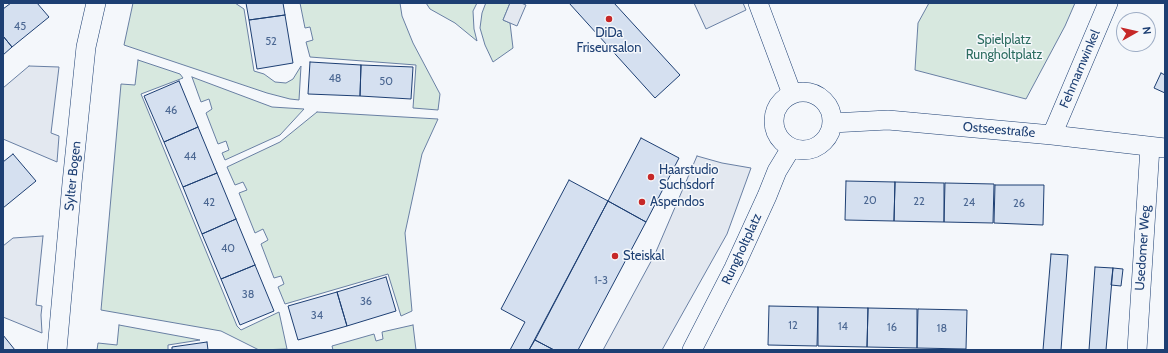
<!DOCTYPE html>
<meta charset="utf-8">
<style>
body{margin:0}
#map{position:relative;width:1168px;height:353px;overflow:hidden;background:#f4f7fb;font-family:Cabin,sans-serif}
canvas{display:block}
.frame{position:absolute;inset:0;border:4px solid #1d3f73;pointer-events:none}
.north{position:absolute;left:1116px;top:12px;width:40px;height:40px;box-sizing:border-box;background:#f4f7fb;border:1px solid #9eadc5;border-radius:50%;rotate:82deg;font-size:11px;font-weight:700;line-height:16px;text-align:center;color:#1d3f73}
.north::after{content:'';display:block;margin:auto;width:14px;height:18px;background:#c62828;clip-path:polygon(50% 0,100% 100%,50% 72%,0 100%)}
</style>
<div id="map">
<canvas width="1168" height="353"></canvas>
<div class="frame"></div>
<div class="north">N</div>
</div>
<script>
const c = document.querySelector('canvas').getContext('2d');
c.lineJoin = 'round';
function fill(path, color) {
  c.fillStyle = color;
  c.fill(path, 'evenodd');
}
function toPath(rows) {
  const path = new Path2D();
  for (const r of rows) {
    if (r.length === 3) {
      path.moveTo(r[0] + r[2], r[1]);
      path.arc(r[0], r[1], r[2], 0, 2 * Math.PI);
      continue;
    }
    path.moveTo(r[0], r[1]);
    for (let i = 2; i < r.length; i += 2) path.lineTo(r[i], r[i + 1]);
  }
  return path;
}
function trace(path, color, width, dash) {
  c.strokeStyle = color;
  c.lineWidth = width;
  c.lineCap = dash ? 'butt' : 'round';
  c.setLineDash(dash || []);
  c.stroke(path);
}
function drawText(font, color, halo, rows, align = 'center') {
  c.font = font + ' Cabin,sans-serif';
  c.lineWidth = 3;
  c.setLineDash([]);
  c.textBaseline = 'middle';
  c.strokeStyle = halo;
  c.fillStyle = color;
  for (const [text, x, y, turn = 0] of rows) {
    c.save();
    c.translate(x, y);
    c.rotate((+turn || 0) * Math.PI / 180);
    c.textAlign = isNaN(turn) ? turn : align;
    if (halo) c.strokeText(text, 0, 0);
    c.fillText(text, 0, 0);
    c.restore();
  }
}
const green = toPath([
 [133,3,235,3,244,9,254,71,264,74,275,82,286,83,293,79,301,66,299,100,290,99,267,93,124,45,133,3],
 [300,3,400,3,402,16,413,43,440,94,438,110,413,108,416,65,310,57,306,42,313,40,310,27,305,28,300,3],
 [426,3,477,3,473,11,474,29,477,41,455,23,430,9,426,3],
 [486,3,510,3,503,20,510,23,513,48,493,62,485,45,480,28,482,13,485,5,486,3],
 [929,3,1075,3,1065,26,1026,99,915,70,918,23,929,3],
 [138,60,180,74,183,78,141,94,237,326,241,330,279,312,287,349,259,350,221,331,101,310,121,84,135,85,138,60],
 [192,77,272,107,304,109,280,135,225,160,222,153,229,150,226,141,218,144,206,113,212,109,209,99,201,102,192,77],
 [317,112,438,119,422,154,405,233,412,311,401,316,388,274,285,304,278,287,284,284,281,276,274,278,261,244,268,240,263,229,255,233,239,193,247,190,243,182,235,185,227,167,280,142,317,112],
 [119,325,200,340,168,345,168,350,97,350,98,343,117,345,119,325],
 [413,325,416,350,333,350,332,346,374,334,376,341,383,339,382,332,413,325]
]);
const parking = toPath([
 [510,3,521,3,526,5,517,26,503,20,510,3],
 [694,3,743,3,746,10,706,29,694,3],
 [29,66,59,67,51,133,59,136,57,162,3,139,3,88,29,66],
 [697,156,722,163,751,168,727,234,662,350,603,350,655,254,697,156],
 [43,236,36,305,42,306,41,315,42,333,3,317,3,246,13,238,43,236]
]);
const building = toPath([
 [11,3,37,3,49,17,12,47,3,36,3,9,11,3],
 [246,3,283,3,285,15,249,20,246,3],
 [569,3,614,3,680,75,655,98,569,3],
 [285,15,293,63,257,69,249,20,285,15],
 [3,36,12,47,3,55,3,36],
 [310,62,361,65,360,96,308,94,310,62],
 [361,65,413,67,411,99,360,96,361,65],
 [1161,73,1165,75,1165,93,1154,88,1161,73],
 [179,81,198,127,164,142,144,96,179,81],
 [198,127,217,173,183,187,164,142,198,127],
 [641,138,679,158,646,222,608,201,641,138],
 [13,154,36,181,3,208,3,162,13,154],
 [217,173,236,219,202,234,183,187,217,173],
 [569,180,608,201,529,350,510,350,525,322,501,309,569,180],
 [846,181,895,182,894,221,845,220,846,181],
 [895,182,944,183,944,222,894,221,895,182],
 [945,183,994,184,993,223,944,222,945,183],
 [995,185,1044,185,1043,225,994,223,995,185],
 [608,201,646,222,578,350,554,350,535,340,608,201],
 [236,219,255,265,221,279,202,234,236,219],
 [1051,254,1068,255,1061,350,1043,350,1051,254],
 [255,265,274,311,240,325,221,279,255,265],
 [1095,267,1113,268,1106,350,1089,350,1095,267],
 [1113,268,1123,269,1121,286,1111,285,1113,268],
 [386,277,396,311,347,326,337,292,386,277],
 [337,292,347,326,298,340,288,306,337,292],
 [769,306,818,307,817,346,768,345,769,306],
 [818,307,868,308,867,347,818,346,818,307],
 [868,308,917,309,917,348,867,347,868,308],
 [918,309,967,310,966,349,917,348,918,309],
 [3,335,15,350,3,350,3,335],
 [535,340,554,350,529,350,535,340],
 [207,342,208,350,172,350,172,347,207,342]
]);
const minor = toPath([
 [758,3,792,94],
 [803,121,29],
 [832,123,888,120,1052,135,1165,148],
 [1052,135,1108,3],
 [57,350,72,183,86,47,96,3],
 [692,350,734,268,767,196,777,171,791,148],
 [1137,350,1150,147]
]);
const markers = [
 [609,19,4,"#c62828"],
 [651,177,4,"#c62828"],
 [642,202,4,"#c62828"],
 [615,256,4,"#c62828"]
];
const numberNames = [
 ["45",20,27],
 ["52",271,42],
 ["48",335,79],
 ["50",386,82],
 ["46",171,111],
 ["44",190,157],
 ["20",870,201],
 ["22",919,202],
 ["42",209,203],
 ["24",969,203],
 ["26",1019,204],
 ["40",228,249],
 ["1-3",601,281],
 ["38",248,295],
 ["36",366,302],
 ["34",317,316],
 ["12",793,326],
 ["14",843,327],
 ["16",892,328],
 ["18",942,329]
];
const poiNames = [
 ["DiDa",609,33,"center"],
 ["Friseursalon",609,48,"center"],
 ["Haarstudio",659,170],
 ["Suchsdorf",659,185],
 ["Aspendos",650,202],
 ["Steiskal",623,256]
];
const parkNames = [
 ["Spielplatz",1004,40],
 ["Rungholtplatz",1004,55]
];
const streetNames = [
 ["Fehmarnwinkel",1080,69,-67],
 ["Ostseestraße",999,130,5],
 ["Sylter Bogen",73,176,-84],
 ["Usedomer Weg",1143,248,-86],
 ["Rungholtplatz",742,249,-65]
];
fill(green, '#d7e8df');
trace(green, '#687fa3', 1);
fill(parking, '#e3e8f0');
trace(parking, '#687fa3', 1);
fill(building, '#d5e0f0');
trace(building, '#1d3f73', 1);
trace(minor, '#1d3f73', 20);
trace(minor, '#f4f7fb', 19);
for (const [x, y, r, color] of markers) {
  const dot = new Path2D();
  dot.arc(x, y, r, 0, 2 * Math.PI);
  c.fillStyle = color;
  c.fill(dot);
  trace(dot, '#f4f7fb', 1.5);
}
drawText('11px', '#4b6792', null, numberNames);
drawText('13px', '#1d3f73', '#f4f7fb', poiNames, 'left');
drawText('13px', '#2c6c60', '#f4f7fb', parkNames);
drawText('13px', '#1d3f73', '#f4f7fb', streetNames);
</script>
